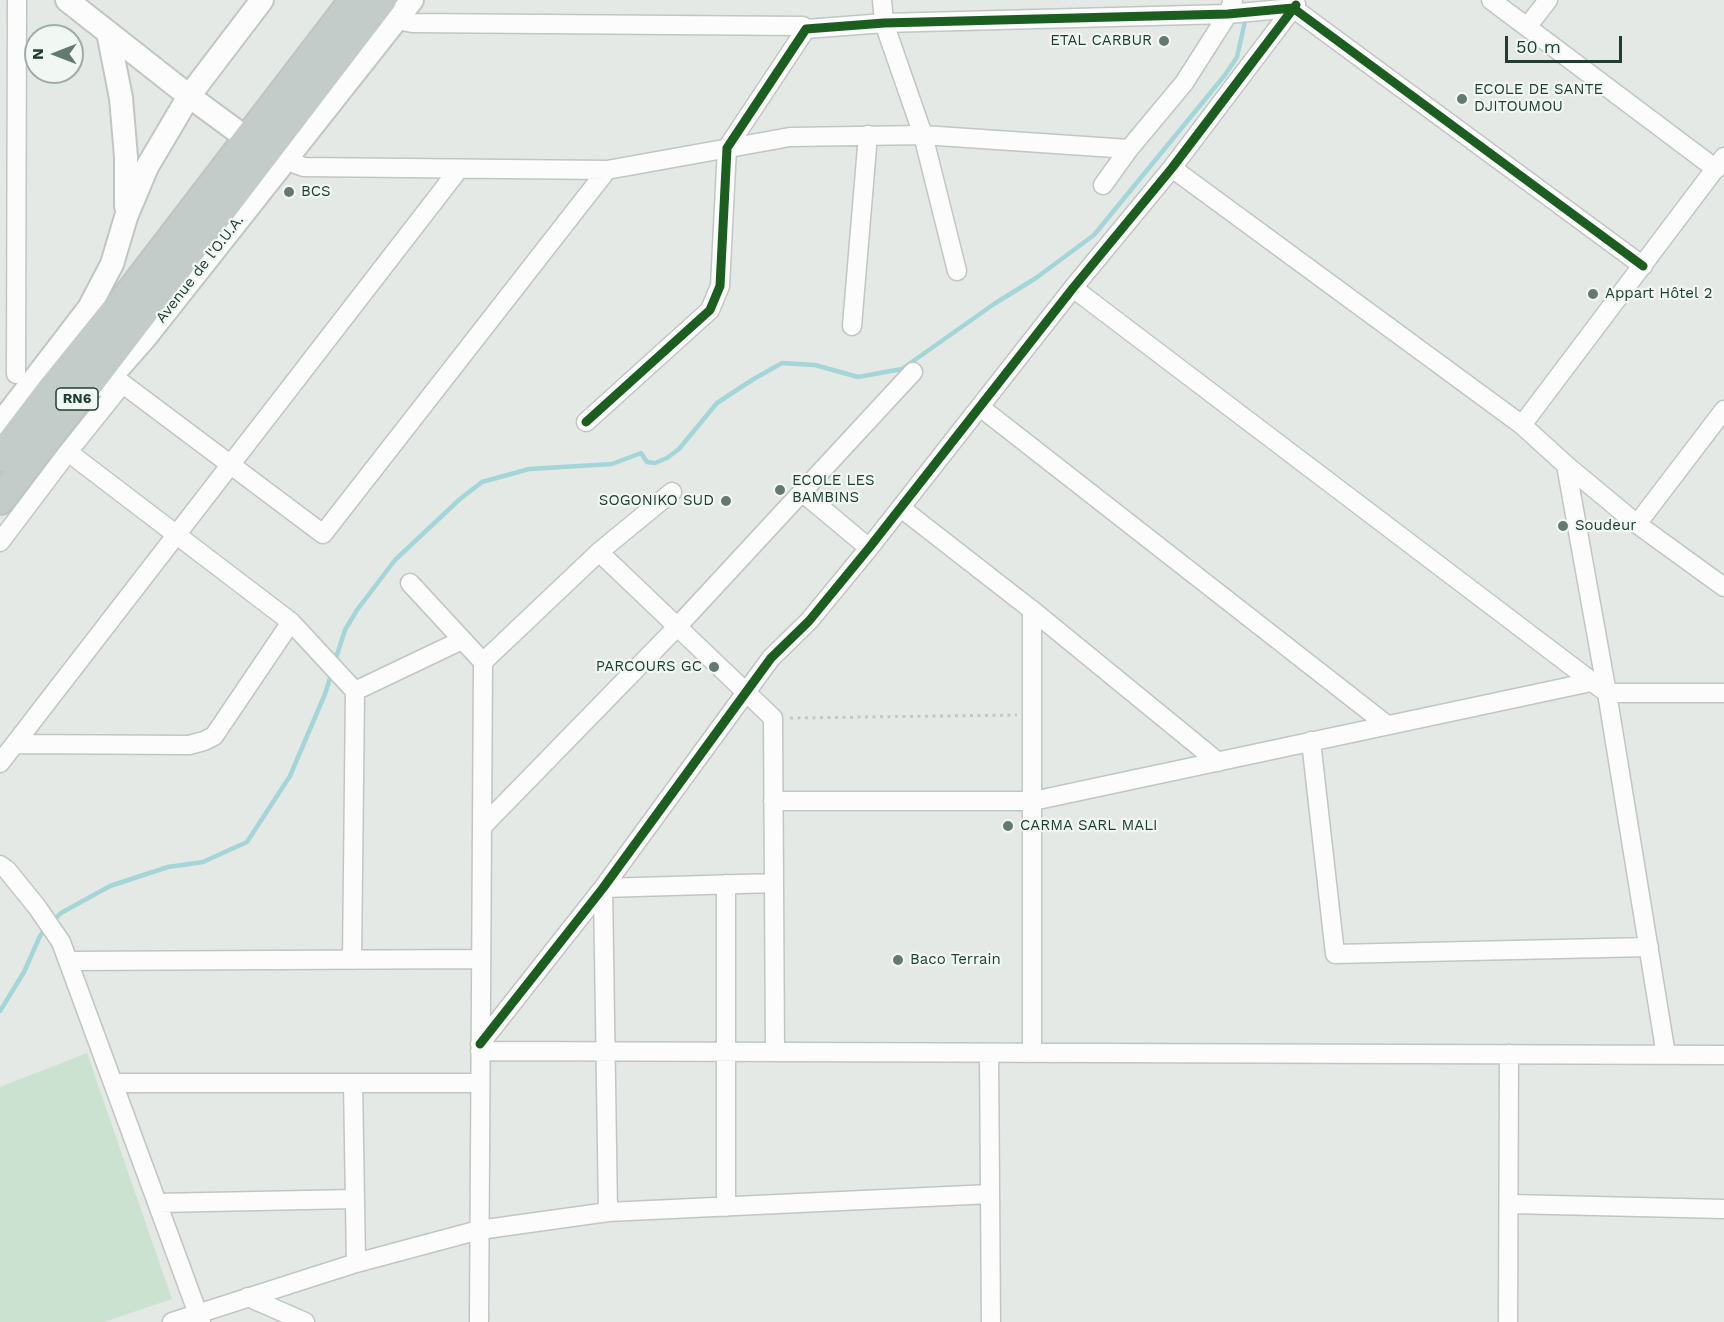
<!DOCTYPE html>
<meta charset="utf-8">
<style>
body{margin:0}
#map{position:relative;width:1724px;height:1322px;overflow:hidden;background:#e4e9e6;font-family:"Work Sans",sans-serif}
canvas{display:block}
.north{position:absolute;left:24px;top:24px;width:60px;height:60px;box-sizing:border-box;background:#f1f8f4;border:2px solid #9eada7;border-radius:50%;rotate:270deg;font-size:16px;font-weight:700;line-height:24px;text-align:center;color:#213c33}
.north::after{content:'';display:block;margin:auto;width:21px;height:27px;background:#657972;clip-path:polygon(50% 0,100% 100%,50% 72%,0 100%)}
.scale{position:absolute;left:1505px;top:36px;width:117px;height:27px;box-sizing:border-box;border:3px solid #213c33;border-top:0;padding-left:8px;font-size:18px;line-height:21px;white-space:nowrap;color:#213c33;-webkit-text-stroke:4px #f1f8f4;paint-order:stroke}
</style>
<div id="map">
<canvas width="1724" height="1322"></canvas>
<div class="north">N</div>
<div class="scale">50 m</div>
</div>
<script>
const c = document.querySelector('canvas').getContext('2d');
c.lineJoin = 'round';
function fill(path, color) {
  c.fillStyle = color;
  c.fill(path, 'evenodd');
}
function toPath(rows) {
  const path = new Path2D();
  for (const r of rows) {
    path.moveTo(r[0], r[1]);
    for (let i = 2; i < r.length; i += 2) path.lineTo(r[i], r[i + 1]);
  }
  return path;
}
function trace(path, color, width, dash) {
  c.strokeStyle = color;
  c.lineWidth = width;
  c.lineCap = dash ? 'butt' : 'round';
  c.setLineDash(dash || []);
  c.stroke(path);
}
function drawText(font, color, halo, rows, align = 'center') {
  c.font = font + ' "Work Sans",sans-serif';
  c.lineWidth = 4.5;
  c.setLineDash([]);
  c.textBaseline = 'middle';
  c.strokeStyle = halo;
  c.fillStyle = color;
  for (const [text, x, y, turn = 0] of rows) {
    c.save();
    c.translate(x, y);
    c.rotate((+turn || 0) * Math.PI / 180);
    c.textAlign = isNaN(turn) ? turn : align;
    if (halo) c.strokeText(text, 0, 0);
    c.fillText(text, 0, 0);
    c.restore();
  }
}
const green = toPath([
 [87,1053,172,1299,104,1322,0,1322,0,1087]
]);
const stream = toPath([
 [335,661,345,630,357,610,395,560,460,499,482,482,529,469,612,464,641,453,647,462,655,463,667,458,679,449,717,403,752,380,782,363,815,365,858,377,902,369,994,304,1036,278,1094,235,1225,75,1237,57,1246,17],
 [53,921,61,913,110,886,168,867,203,862,247,842,290,776,325,694,332,672],
 [0,1011,24,972,40,936,46,929]
]);
const path = toPath([
 [790,718,1017,715]
]);
const minor = toPath([
 [882,0,884,23,923,135,957,271],
 [1491,0,1716,169],
 [396,20,412,23,803,26,806,29],
 [1527,27,1548,0],
 [273,156,304,167,607,170,790,137,923,135,1129,149],
 [1172,168,1522,425,1566,465,1637,524,1724,587],
 [1103,185,1129,149,1184,83,1228,14,1233,0],
 [1073,288,1607,693,1724,693],
 [852,326,868,135],
 [16,374,17,0],
 [119,381,323,534,607,170],
 [980,407,1387,725],
 [586,422,710,310,720,286,727,148,806,29,884,23,1228,14,1293,8,1643,266],
 [1522,425,1724,157],
 [68,452,291,622,355,691,352,960],
 [1566,465,1607,693,1666,1055],
 [802,492,869,548],
 [901,508,1032,610,1218,762],
 [1637,524,1724,410],
 [0,542,68,452,116,392,119,381,115,372],
 [599,552,773,718,775,1052],
 [410,583,483,662,479,1322],
 [1032,610,1032,1053],
 [483,662,599,552,672,492],
 [355,691,462,640],
 [1311,741,1335,954,1649,947],
 [15,744,189,745,204,741,214,736,291,622],
 [0,763,459,169],
 [773,801,1033,801,1591,682],
 [482,827,677,627,913,372],
 [0,865,7,870,37,907,61,942,201,1322],
 [68,961,481,959],
 [480,1044,603,888,771,658,809,621,869,548,1073,288,1172,168,1296,4],
 [480,1051,1724,1055],
 [989,1053,991,1322],
 [113,1083,480,1083],
 [353,1083,356,1263],
 [158,1203,355,1199],
 [1509,1204,1724,1209],
 [726,1207,726,884],
 [608,1212,603,888,774,883],
 [248,1297,305,1322],
 [172,1322,356,1263,479,1230,608,1212,990,1194],
 [1508,1322,1509,1054]
]);
const tertiary = toPath([
 [67,0,189,96,261,149],
 [108,32,121,98,126,157,126,206],
 [99,385,115,372,145,338,412,0],
 [0,424,89,308,112,264,126,217,147,167,189,96,262,0]
]);
const trunk = toPath([
 [0,457,51,390,135,286,354,0],
 [0,500,382,0]
]);
const cycleway = toPath([
 [586,422,710,310,720,286,727,148,806,29,884,23,1228,14,1293,8,1643,266],
 [480,1044,603,888,771,658,809,621,869,548,1073,288,1172,168,1296,5]
]);
const markers = [
 [1164,41,6,"#657972"],
 [1462,99,6,"#657972"],
 [289,192,6,"#657972"],
 [1593,294,6,"#657972"],
 [780,490,6,"#657972"],
 [726,501,6,"#657972"],
 [1563,526,6,"#657972"],
 [714,667,6,"#657972"],
 [1008,826,6,"#657972"],
 [898,960,6,"#657972"]
];
const shields = [
 [77,399,42]
];
const shieldNames = [
 ["RN6",77,399]
];
const poiNames = [
 ["ETAL CARBUR",1152,41,"right"],
 ["ECOLE DE SANTE",1474,90],
 ["DJITOUMOU",1474,107],
 ["BCS",301,192],
 ["Appart Hôtel 2",1605,294],
 ["ECOLE LES",792,481],
 ["BAMBINS",792,498],
 ["SOGONIKO SUD",714,501,"right"],
 ["Soudeur",1575,526],
 ["PARCOURS GC",702,667,"right"],
 ["CARMA SARL MALI",1020,826],
 ["Baco Terrain",910,960]
];
const streetNames = [
 ["Avenue de l'O.U.A.",200,269,-52]
];
fill(green, '#cce2d1');
trace(stream, '#a4d5d8', 4.5);
trace(minor, '#c1c6c3', 21);
trace(tertiary, '#c1c6c3', 26);
trace(trunk, '#bcc5c2', 32);
trace(path, '#c1c9c5', 3, [3, 4.5]);
trace(minor, '#fbfcfb', 18);
trace(tertiary, '#fbfcfb', 22);
trace(trunk, '#c4ccc9', 28);
trace(cycleway, '#1b5e20', 9);
for (const [x, y, r, color] of markers) {
  const dot = new Path2D();
  dot.arc(x, y, r, 0, 2 * Math.PI);
  c.fillStyle = color;
  c.fill(dot);
  trace(dot, '#f1f8f4', 2);
}
for (const [x, y, w] of shields) {
  const box = new Path2D();
  box.roundRect(x - w / 2, y - 11, w, 22, 4.5);
  c.fillStyle = '#f1f8f4';
  c.fill(box);
  trace(box, '#213c33', 1.5);
}
drawText('bold 14px', '#213c33', null, shieldNames);
drawText('15px', '#213c33', '#f1f8f4', poiNames, 'left');
drawText('15px', '#213c33', '#f1f8f4', streetNames);
</script>
